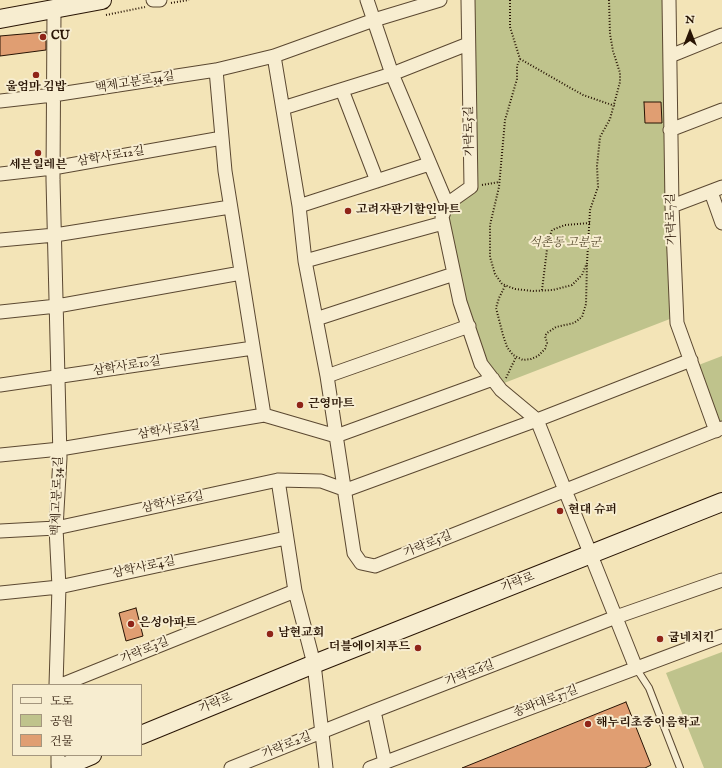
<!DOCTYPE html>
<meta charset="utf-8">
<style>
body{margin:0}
#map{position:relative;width:722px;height:768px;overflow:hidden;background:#f3e4b7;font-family:"IM FELL English","Noto Serif KR",serif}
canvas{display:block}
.legend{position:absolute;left:12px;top:684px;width:130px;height:72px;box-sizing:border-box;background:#f7edd0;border:1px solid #a4967e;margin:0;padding:5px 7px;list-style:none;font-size:12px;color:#281404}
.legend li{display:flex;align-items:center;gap:8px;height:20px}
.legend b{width:20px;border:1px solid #a4967e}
.north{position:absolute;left:670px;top:12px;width:40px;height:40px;-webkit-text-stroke:3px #f7edd0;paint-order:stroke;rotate:0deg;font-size:11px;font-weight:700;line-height:16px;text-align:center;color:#281404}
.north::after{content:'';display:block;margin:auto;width:14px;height:18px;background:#281404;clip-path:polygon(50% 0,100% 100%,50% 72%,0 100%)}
</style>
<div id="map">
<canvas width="722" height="768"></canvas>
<ul class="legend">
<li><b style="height:5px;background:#f7edd0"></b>도로</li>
<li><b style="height:11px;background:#bfc38c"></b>공원</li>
<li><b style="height:11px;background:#e09e72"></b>건물</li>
</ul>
<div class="north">N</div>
</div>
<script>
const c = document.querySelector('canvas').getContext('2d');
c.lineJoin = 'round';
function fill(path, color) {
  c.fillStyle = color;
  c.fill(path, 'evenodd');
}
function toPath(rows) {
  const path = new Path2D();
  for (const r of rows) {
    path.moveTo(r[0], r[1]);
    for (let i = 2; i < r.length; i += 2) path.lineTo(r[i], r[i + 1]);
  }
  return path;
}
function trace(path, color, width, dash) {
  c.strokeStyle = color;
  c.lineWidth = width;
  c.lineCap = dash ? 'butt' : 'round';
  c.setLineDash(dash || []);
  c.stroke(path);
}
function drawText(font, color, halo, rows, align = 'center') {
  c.font = font + ' "IM FELL English","Noto Serif KR",serif';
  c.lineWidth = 4;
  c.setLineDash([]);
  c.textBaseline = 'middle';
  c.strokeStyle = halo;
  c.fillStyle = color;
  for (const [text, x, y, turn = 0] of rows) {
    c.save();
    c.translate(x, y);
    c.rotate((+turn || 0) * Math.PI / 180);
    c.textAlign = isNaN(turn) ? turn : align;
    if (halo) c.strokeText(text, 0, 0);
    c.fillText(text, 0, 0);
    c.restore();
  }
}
const green = toPath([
 [471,0,669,0,675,317,499,385,483,362,463,301,445,221,450,204,474,188],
 [722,356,722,424,717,425,696,366],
 [722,652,722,768,704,768,666,673]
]);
const building = toPath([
 [46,32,46,50,0,56,0,36,46,32],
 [644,102,661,102,662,123,645,123,644,102],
 [136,608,143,636,126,641,119,613,136,608],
 [626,702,651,765,645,768,462,768,626,702]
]);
const path = toPath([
 [510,0,510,27,520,59,517,66,517,79,505,120,499,187,490,225,490,257,495,274,502,284,515,289,533,291,553,290,572,285,582,275,587,263,590,210,598,187,597,166,600,137,610,119,620,82,620,73,613,51,610,34,609,0],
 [171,3,189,0],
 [106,15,145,7],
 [520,59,583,95,615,106],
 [482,185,499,182],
 [505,286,499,298,496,308,503,335,507,347,513,355,523,360,531,359,538,356,545,349,547,343,545,336,547,333,556,327,574,323,582,317,586,304,587,264],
 [542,290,548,241,552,230,565,225,590,223],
 [506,378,516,357]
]);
const lane = toPath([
 [636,668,649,688,680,768]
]);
const street = toPath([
 [153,0,160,0],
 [367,0,392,74,447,204,442,217,460,302,481,364,501,390,537,420,636,668],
 [669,0,672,206,677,323,716,431],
 [54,10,53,180,60,458,56,528,59,587,56,685],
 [274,56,299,206,305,261,327,376,354,553,361,563,375,566,722,428],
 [670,56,722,35],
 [216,70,225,171,264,415],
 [342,90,377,181],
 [0,101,53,95,216,70,274,56,374,20,440,0],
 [283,108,392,74,468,44],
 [670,130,722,110],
 [0,174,53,168,222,138],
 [711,192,722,223],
 [447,204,471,187,468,0],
 [299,206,429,164],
 [672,206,722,187],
 [0,240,55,235,230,207],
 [305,261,443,223],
 [0,312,57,306,241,273],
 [316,319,454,274],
 [327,376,469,326],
 [0,385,253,348],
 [0,455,60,449,264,415,336,436,493,379],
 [278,480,295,591,314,664,326,768],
 [0,531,56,528,278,480,321,481,346,490,537,420,691,360],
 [0,593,59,587,286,538],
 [61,685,295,591],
 [58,755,58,768],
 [385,763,374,711,616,617,722,580],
 [231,768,374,711],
 [370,768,722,636]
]);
const secondary = toPath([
 [0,19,102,0],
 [141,735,314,664,722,502],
 [61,768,92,755]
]);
const markers = [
 [43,37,4,"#8f2418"],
 [36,75,4,"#8f2418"],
 [38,153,4,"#8f2418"],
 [348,211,4,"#8f2418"],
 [300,405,4,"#8f2418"],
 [560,511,4,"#8f2418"],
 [131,624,4,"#8f2418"],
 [270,634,4,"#8f2418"],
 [660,639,4,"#8f2418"],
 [418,648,4,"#8f2418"],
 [588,724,4,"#8f2418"]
];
const poiNames = [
 ["CU",51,37],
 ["울엄마 김밥",36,88,"center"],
 ["세븐일레븐",38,166,"center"],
 ["고려자판기할인마트",356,211],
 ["근영마트",308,405],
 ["현대 슈퍼",568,511],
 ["은성아파트",139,624],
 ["남현교회",278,634],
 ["굽네치킨",668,639],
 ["더블에이치푸드",410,648,"right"],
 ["해누리초중이음학교",596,724]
];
const streetNames = [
 ["백제고분로34길",135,83,-9],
 ["가락로5길",470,131,-91],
 ["삼학사로12길",111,157,-10],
 ["가락로7길",672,219,-92],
 ["삼학사로10길",127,367,-9],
 ["삼학사로8길",169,431,-9],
 ["백제고분로34길",58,496,-88],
 ["삼학사로6길",173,503,-12],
 ["가락로5길",428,545,-22],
 ["삼학사로4길",144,568,-12],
 ["가락로",518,583,-21],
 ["가락로3길",145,651,-22],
 ["가락로6길",470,674,-21],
 ["송파대로37길",546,702,-21],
 ["가락로",216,704,-22],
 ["가락로2길",287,746,-22]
];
const parkNames = [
 ["석촌동 고분군",565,244]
];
fill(green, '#bfc38c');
fill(building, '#e09e72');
trace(building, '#281404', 1);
trace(lane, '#5b4831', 8);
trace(street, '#5b4831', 15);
trace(secondary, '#281404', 20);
trace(path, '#281404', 2, [1, 2]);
trace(lane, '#f7edd0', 6);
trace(street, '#f7edd0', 13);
trace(secondary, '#f7edd0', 18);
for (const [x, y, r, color] of markers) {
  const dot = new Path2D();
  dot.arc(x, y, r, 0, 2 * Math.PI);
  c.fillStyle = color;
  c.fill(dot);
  trace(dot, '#f7edd0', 1.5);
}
drawText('bold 12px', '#281404', '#f7edd0', poiNames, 'left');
drawText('12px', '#281404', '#f7edd0', streetNames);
drawText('italic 12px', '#5d5134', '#f7edd0', parkNames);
</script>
